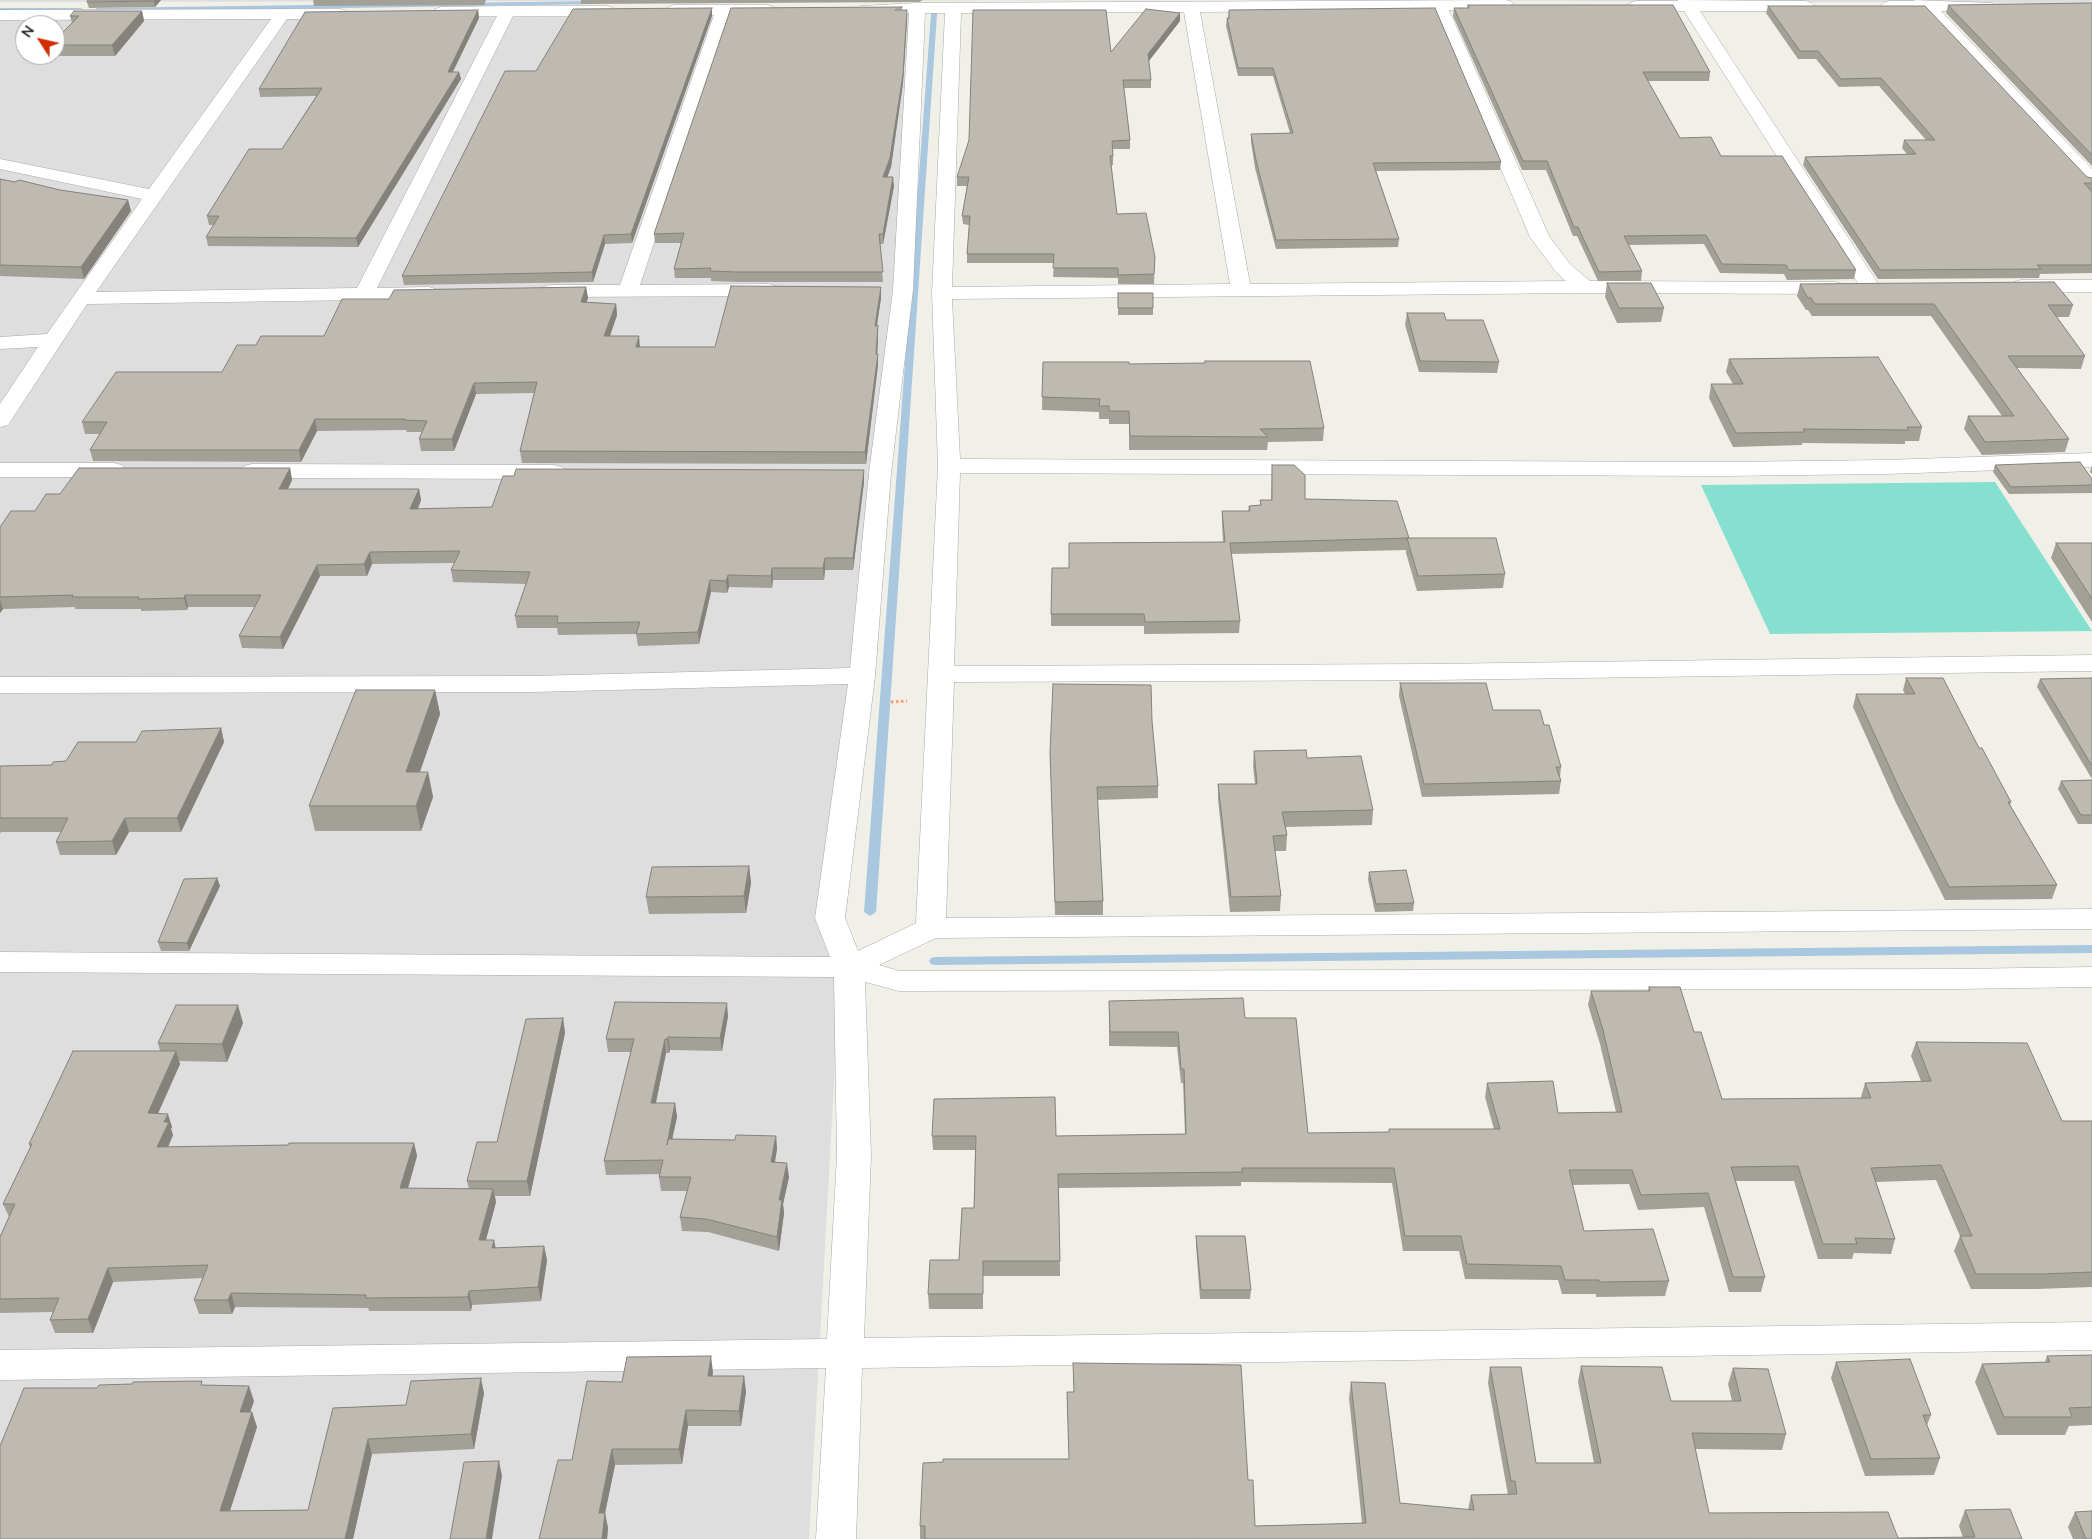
<!DOCTYPE html>
<style>
body{margin:0}
#map{position:relative;width:2092px;height:1539px;overflow:hidden;background:#f1f0e8;font-family:"Nunito Sans",sans-serif}
canvas{display:block}
.north{position:absolute;left:15px;top:15px;width:50px;height:50px;box-sizing:border-box;background:#fff;border:1px solid #a6a6a6;border-radius:50%;rotate:305deg;font-size:14px;font-weight:700;line-height:20px;text-align:center;color:#212121}
.north::after{content:'';display:block;margin:auto;width:18px;height:22px;background:#d22c00;clip-path:polygon(50% 0,100% 100%,50% 72%,0 100%)}
</style>
<div id="map">
<canvas width="2092" height="1539"></canvas>
<div class="north">N</div>
</div>
<script>
const c = document.querySelector('canvas').getContext('2d');
c.lineJoin = 'round';
function fill(path, color) {
  c.fillStyle = color;
  c.fill(path, 'evenodd');
}
function toPath(rows) {
  const path = new Path2D();
  for (const r of rows) {
    path.moveTo(r[0], r[1]);
    for (let i = 2; i < r.length; i += 2) path.lineTo(r[i], r[i + 1]);
  }
  return path;
}
function trace(path, color, width, dash) {
  c.strokeStyle = color;
  c.lineWidth = width;
  c.lineCap = dash ? 'butt' : 'round';
  c.setLineDash(dash || []);
  c.stroke(path);
}
const residential = toPath([
 [0,0,2092,0,2092,3,1332,0,0,2],
 [920,14,837,1028,809,1539,0,1539,0,18,779,17],
 [25,25,55,25,55,55,25,55]
]);
const pitch = toPath([
 [1995,482,2092,631,1770,634,1701,485]
]);
const stream = toPath([
 [596,1,599,3,598,4,97,12,94,10,97,8,596,1],
 [0,8,81,8,84,10,81,12,0,12,0,8],
 [934,12,937,14,876,912,870,916,864,912,931,14,934,12],
 [2092,945,2092,953,935,965,931,964,929,961,931,958,935,957,2092,945]
]);
const path = toPath([
 [891,702,907,701]
]);
const minor = toPath([
 [1506,0,1512,2,1514,5,1512,8,1449,10,1549,236,1570,264,1590,281,1835,282,1842,284,1845,288,1842,292,1835,294,1585,293,952,299,960,459,1722,462,1885,460,2092,453,2092,467,1885,474,1722,476,960,473,954,666,1432,664,2092,655,2092,671,1432,680,954,682,946,918,2092,909,2092,929,936,938,879,965,899,971,1956,969,2092,967,2092,987,1956,989,899,991,865,982,871,1155,864,1338,2092,1322,2092,1350,862,1368,856,1539,816,1539,826,1368,0,1380,0,1350,827,1339,837,1155,834,977,0,972,0,952,830,957,815,918,848,684,532,692,0,693,0,677,532,676,850,668,869,473,893,290,909,13,866,14,860,12,858,9,860,6,917,3,1506,0],
 [1433,10,1530,237,1556,272,1566,281,1250,284,1200,12,1433,10],
 [1184,12,1230,284,952,287,961,13,1184,12],
 [925,13,945,13,932,293,938,466,916,923,858,951,845,918,875,676,891,473,913,290,925,13],
 [1677,0,1806,1,1812,3,1814,6,1812,9,1806,11,1700,11,1881,288,1878,292,1871,294,1864,292,1861,288,1684,11,1636,11,1630,9,1628,6,1630,3,1636,1,1678,1,1677,0],
 [1914,0,1992,3,1994,6,1992,9,1986,11,1941,11,2092,169,2092,185,2086,184,1923,11,1889,11,1883,9,1881,6,1883,3,1889,1,1915,1,1914,0],
 [674,5,768,5,774,7,776,10,774,13,768,15,730,15,640,285,769,284,776,286,779,290,776,294,769,296,550,297,543,295,540,291,543,287,550,285,620,285,714,15,668,13,666,10,668,7,674,5],
 [508,6,608,6,614,8,616,11,614,14,608,16,513,16,377,288,429,287,436,289,439,293,436,297,429,299,87,304,8,425,0,427,0,404,38,347,0,349,0,337,47,334,142,199,0,169,0,159,149,189,271,19,0,20,0,10,341,9,347,11,349,14,347,17,341,19,287,19,96,292,357,288,497,16,441,17,435,15,433,12,435,9,441,7,508,6],
 [2021,280,2092,280,2092,292,2021,292,2014,290,2011,286,2014,282,2021,280],
 [0,463,114,463,122,465,125,470,122,475,114,477,0,477,0,463],
 [252,464,554,465,562,467,565,472,562,477,554,479,252,478,244,476,241,471,244,466,252,464]
]);
const wall = toPath([
 [161,0,155,7,89,8,87,2],
 [313,0,486,0,484,5,314,6],
 [581,0,923,0,919,2,581,4],
 [2092,3,2092,166,1946,13,1948,5],
 [1468,5,1710,72,1709,81,1648,81,1680,138,1721,156,1856,270,1854,279,1787,280,1784,274,1720,273,1704,244,1629,245,1642,271,1641,281,1598,281,1577,236,1573,236,1546,170,1522,170,1453,16,1454,8,1467,8],
 [1768,6,2087,177,2092,178,2092,273,2040,274,2039,278,1878,279,1803,165,1805,157,1907,154,1902,148,1904,140,1926,140,1879,86,1839,87,1816,59,1798,59,1766,13],
 [902,7,902,10,907,18,903,83,891,167,887,177,894,186,883,244,880,244,883,282,737,282,711,281,711,278,675,278,674,269,681,243,655,243,654,234],
 [478,10,479,18,453,72,459,72,461,79,358,247,208,246,206,237,214,225,209,225,207,216,282,149,316,96,260,97,259,89],
 [1229,10,1501,162,1500,170,1376,171,1399,239,1398,247,1276,249,1255,168,1251,142,1251,134,1290,133,1273,76,1238,76,1226,26,1227,18,1228,19],
 [142,11,144,21,115,56,52,56,52,55,55,55,55,40,72,23,70,16],
 [1180,13,1180,21,1149,61,1151,80,1151,88,1124,88,1130,140,1130,149,1113,149,1113,165,1111,165,1117,214,1155,257,1154,284,1118,284,1118,278,1053,277,1054,263,967,263,967,254,969,225,963,224,962,216,967,186,957,186,957,177,1111,52],
 [712,16,632,243,605,244,593,282,404,285,402,276,536,71],
 [0,179,60,190,128,200,131,211,84,279,0,276],
 [1607,283,1664,308,1661,322,1617,323,1605,297],
 [1800,284,2073,305,2069,317,2057,317,2085,356,2081,369,2017,368,2069,439,2065,452,1982,455,1964,429,1968,416,2002,416,1931,316,1812,316,1808,310,1806,310,1797,296],
 [586,287,588,298,586,302,616,304,617,315,610,336,640,347,715,347,881,298,877,325,878,325,878,337,877,354,878,365,866,464,522,463,520,451,534,393,476,394,454,451,421,451,419,439,422,432,407,432,406,430,317,431,301,462,93,461,90,450,100,434,85,434,82,422,222,372,256,345,324,336,389,299],
 [1118,293,1153,293,1153,315,1118,315],
 [1407,313,1446,320,1499,362,1497,373,1419,372,1405,325],
 [1729,359,1922,427,1919,441,1905,441,1905,444,1802,443,1802,445,1733,447,1709,398,1711,384,1733,384,1726,372],
 [1043,362,1129,364,1324,428,1323,441,1268,442,1267,450,1129,450,1129,424,1109,424,1109,419,1099,419,1099,412,1042,410],
 [1272,465,1305,499,1505,574,1503,588,1417,591,1406,553,1406,550,1231,554,1240,621,1239,633,1144,634,1144,626,1051,626,1051,614,1069,568,1223,542,1222,523,1222,511,1248,511,1249,506,1260,505,1260,500,1271,500],
 [1995,465,2092,479,2092,493,2009,494,1993,472],
 [2092,465,2092,474,2090,472],
 [290,468,292,480,288,489,419,489,421,500,418,509,492,507,864,482,853,570,825,570,824,580,773,580,772,588,729,587,727,593,711,592,699,644,638,646,636,634,558,635,557,628,517,628,515,616,526,584,453,582,451,570,454,563,372,564,367,576,320,576,283,649,242,648,239,636,255,607,188,607,187,610,141,611,141,609,75,609,75,607,3,609,0,613,0,527,35,511,60,494],
 [2056,543,2092,543,2092,622,2051,558],
 [1906,678,1979,748,2011,802,2010,805,2057,885,2052,899,1945,900,1896,803,1853,707,1856,694,1905,694,1903,690],
 [2092,678,2092,779,2037,687,2040,679],
 [1400,683,1544,725,1561,767,1560,777,1561,781,1559,794,1422,797,1399,696],
 [435,690,440,714,420,772,428,772,433,797,421,831,315,831,309,806],
 [1152,721,1158,786,1158,798,1097,800,1103,901,1103,915,1055,915,1050,752],
 [221,728,224,742,181,832,129,832,116,855,60,855,56,842,61,832,1,832,0,834,0,766,52,765,136,742],
 [1254,751,1307,758,1373,810,1372,825,1286,827,1287,835,1286,851,1275,851,1281,896,1280,911,1230,912,1218,799,1218,784,1255,784,1253,766],
 [2092,780,2092,824,2078,824,2058,789,2061,781],
 [749,866,751,883,746,913,649,914,646,897],
 [1369,872,1414,903,1413,911,1375,912,1368,880],
 [217,878,220,886,189,951,161,951,158,942],
 [1649,987,1694,1032,1722,1099,1861,1098,1861,1097,1865,1083,1921,1081,1911,1056,1916,1042,2062,1121,2092,1121,2092,1287,2037,1289,1971,1289,1954,1251,1960,1236,1936,1180,1876,1182,1895,1239,1891,1254,1854,1253,1852,1259,1818,1259,1794,1181,1736,1181,1765,1277,1761,1292,1729,1292,1704,1207,1638,1210,1629,1184,1572,1185,1584,1231,1669,1281,1665,1296,1596,1297,1596,1294,1562,1294,1558,1280,1465,1279,1459,1251,1403,1251,1392,1183,1241,1182,1241,1186,1059,1188,1060,1276,983,1276,983,1309,929,1309,928,1294,959,1260,974,1208,975,1150,933,1150,932,1136,1056,1136,1185,1134,1183,1083,1181,1083,1177,1047,1109,1046,1109,1001,1245,1018,1308,1133,1389,1132,1389,1129,1494,1129,1485,1097,1487,1083,1558,1113,1616,1112,1600,1044,1588,1005,1591,991,1648,991],
 [728,1016,722,1051,670,1050,669,1053,666,1053,656,1103,675,1103,677,1117,672,1139,735,1140,776,1136,777,1149,775,1163,789,1177,783,1204,784,1213,779,1251,708,1232,682,1231,680,1217,687,1191,661,1191,659,1177,660,1174,606,1175,604,1161,631,1052,608,1052,606,1039],
 [563,1018,565,1033,530,1196,495,1196,496,1202,486,1240,496,1248,544,1246,547,1260,541,1301,472,1305,471,1311,369,1311,368,1308,235,1307,232,1314,199,1314,194,1300,203,1278,113,1282,93,1333,55,1333,50,1320,53,1312,0,1313,0,1237,9,1217,3,1204,30,1148,29,1144,160,1051,158,1043,243,1023,227,1062,179,1061,180,1064,158,1113,172,1127,171,1129,173,1135,168,1147,414,1143,417,1156,408,1188,469,1189,467,1181,497,1142],
 [1196,1236,1251,1290,1250,1299,1200,1299,1196,1245],
 [2092,1355,2092,1425,2069,1426,2065,1435,1997,1435,1975,1382,1982,1364,2045,1362,2047,1356],
 [1836,1362,1931,1415,1927,1425,1940,1458,1934,1475,1865,1476,1831,1378],
 [1581,1366,1671,1401,1732,1401,1728,1384,1733,1368,1786,1434,1782,1450,1695,1449,1709,1513,1898,1538,1963,1538,1959,1526,1965,1510,2022,1539,920,1539,920,1526,1069,1459,1067,1392,1073,1392,1248,1480,1255,1526,1362,1523,1349,1398,1351,1382,1400,1503,1468,1510,1471,1495,1508,1495,1488,1383,1490,1367,1536,1463,1594,1463,1578,1382],
 [713,1372,712,1376,744,1376,746,1392,741,1426,688,1426,682,1464,615,1465,605,1513,608,1528,607,1539,539,1539,572,1460,622,1382],
 [204,1385,254,1401,250,1412,252,1412,257,1427,230,1511,308,1510,333,1408,406,1405,484,1393,474,1449,372,1454,353,1539,0,1539,97,1388],
 [2075,1512,2092,1539,2073,1539,2068,1527]
]);
const shadedWall = toPath([
 [155,0,161,0,155,7,154,1],
 [712,8,712,16,632,243,631,234],
 [478,10,479,18,449,79,448,72],
 [907,10,907,18,903,83,891,167,884,186,883,177],
 [142,11,144,21,115,56,112,45],
 [1180,13,1180,21,1148,62,1148,54],
 [459,72,461,79,358,247,356,238],
 [893,177,894,186,883,244,883,234],
 [128,200,131,211,84,279,81,267],
 [604,235,605,244,593,282,592,272],
 [586,287,588,298,583,313,581,302],
 [881,287,881,298,875,337,875,326],
 [616,304,617,315,606,347,604,336],
 [878,325,878,337,877,361,878,354,878,365,866,464,865,452,876,354],
 [639,336,640,347,636,347],
 [474,383,476,394,454,451,452,439],
 [315,419,317,431,301,462,299,450],
 [290,468,292,480,282,501,279,489],
 [864,470,864,482,853,570,853,558],
 [419,489,421,500,413,521,410,509],
 [370,552,372,564,367,576,364,564],
 [825,558,825,570,824,580,823,568],
 [317,565,320,576,283,649,280,637],
 [772,568,773,580,772,588,771,576],
 [728,575,729,587,727,593,726,581],
 [710,580,711,592,699,644,698,632],
 [185,595,188,607,187,610,184,598],
 [0,600,3,609,0,613],
 [435,690,440,714,411,797,406,772],
 [221,728,224,742,181,832,177,818],
 [428,772,433,797,421,831,416,806],
 [125,818,129,832,116,855,112,841],
 [749,866,751,883,746,913,744,896],
 [217,878,220,886,189,951,187,943],
 [727,1003,728,1016,722,1051,720,1038],
 [238,1005,243,1023,227,1062,222,1044],
 [563,1018,565,1033,530,1196,527,1181],
 [668,1037,670,1050,669,1053,667,1039],
 [665,1039,666,1053,653,1116,651,1103],
 [176,1051,180,1064,152,1127,148,1113],
 [675,1103,677,1117,668,1158,667,1145],
 [168,1114,172,1127,171,1129,173,1135,162,1161,157,1147,164,1122],
 [776,1136,777,1149,772,1176,771,1162],
 [414,1143,417,1156,404,1202,400,1188],
 [787,1163,789,1177,783,1204,784,1213,779,1251,777,1237,779,1200],
 [493,1189,496,1202,482,1254,479,1240],
 [494,1240,497,1254,492,1248],
 [544,1246,547,1260,541,1301,538,1287],
 [108,1268,113,1282,93,1333,88,1319],
 [469,1291,472,1305,471,1311,468,1297],
 [231,1293,235,1307,232,1314,228,1300],
 [711,1356,713,1372,710,1392,708,1376],
 [744,1376,746,1392,741,1426,739,1411],
 [481,1378,484,1393,474,1449,471,1434],
 [249,1386,254,1401,245,1427,240,1412],
 [686,1410,688,1426,682,1464,679,1449],
 [252,1412,257,1427,225,1526,220,1511],
 [368,1439,372,1454,353,1539,345,1539],
 [612,1449,615,1465,605,1513,608,1528,607,1539,602,1539,599,1513],
 [499,1461,502,1476,492,1539,486,1539]
]);
const building = toPath([
 [88,0,155,0,154,1,87,2,88,0],
 [2092,3,2092,155,1948,5,2092,3],
 [1468,5,1673,5,1710,72,1643,72,1680,138,1711,137,1721,156,1782,156,1856,270,1789,270,1786,265,1722,264,1706,235,1624,236,1642,271,1599,272,1578,227,1574,227,1547,161,1523,161,1454,8,1469,8,1468,5],
 [1768,6,1925,6,2087,177,2092,178,2092,183,2084,183,2092,192,2092,265,2037,265,2041,269,1880,270,1805,157,1916,154,1904,140,1935,140,1881,78,1841,79,1818,51,1800,51,1768,6],
 [902,7,895,10,907,10,903,75,890,158,883,177,893,177,883,234,879,234,883,272,736,272,710,271,711,268,674,269,684,233,654,234,731,8,902,7],
 [712,8,631,234,604,235,592,272,402,276,505,71,536,71,573,9,712,8],
 [1435,8,1501,162,1373,163,1399,239,1276,240,1256,160,1251,134,1293,133,1273,68,1238,68,1227,18,1229,19,1229,10,1435,8],
 [1146,9,1180,13,1148,54,1151,80,1123,80,1130,140,1112,141,1113,156,1110,156,1117,214,1146,213,1155,257,1154,274,1118,275,1118,268,1053,268,1054,254,967,254,970,216,962,216,969,177,957,177,969,140,973,10,1106,10,1111,52,1146,9],
 [478,10,448,72,459,72,356,238,206,237,219,216,207,216,249,149,282,149,322,88,259,89,305,12,478,10],
 [74,11,142,11,112,45,55,45,55,40,79,16,70,16,74,11],
 [0,179,15,182,19,180,60,190,128,200,81,267,0,265,0,179],
 [2054,282,2073,305,2048,305,2085,356,2008,356,2069,439,1985,442,1968,416,2014,416,1934,304,1815,304,1811,298,1808,298,1800,284,2054,282],
 [1607,283,1651,283,1664,308,1619,308,1607,283],
 [731,286,881,287,875,326,878,325,876,354,878,354,865,452,520,451,537,382,474,383,452,439,419,439,427,421,404,420,405,419,315,419,299,450,90,450,107,422,82,422,116,372,222,372,237,345,256,345,261,336,324,336,342,299,389,299,394,290,586,287,581,302,616,304,604,336,639,336,636,347,715,347,731,286],
 [1118,293,1153,293,1153,308,1118,308,1118,293],
 [1407,313,1444,313,1446,320,1483,320,1499,362,1420,361,1407,313],
 [1878,357,1922,427,1907,427,1908,430,1803,429,1805,432,1736,433,1711,384,1743,384,1729,359,1878,357],
 [1205,361,1310,361,1324,428,1260,429,1268,437,1130,436,1129,411,1109,411,1109,406,1099,406,1100,399,1042,397,1043,362,1129,362,1129,364,1205,363,1205,361],
 [2080,462,2092,479,2092,485,2011,487,1995,465,2080,462],
 [1272,465,1294,465,1305,475,1305,499,1397,501,1409,538,1230,543,1240,621,1145,622,1144,614,1051,614,1052,568,1069,568,1069,543,1225,542,1222,511,1250,511,1249,506,1261,505,1260,500,1272,500,1272,465],
 [79,468,290,468,279,489,419,489,410,509,492,507,503,476,514,476,516,469,864,470,853,558,825,558,823,568,772,568,771,576,728,575,726,581,710,580,698,632,636,634,640,622,557,623,558,616,515,616,530,572,451,570,460,551,370,552,364,564,317,565,280,637,239,636,261,595,185,595,184,598,138,599,139,597,72,597,73,595,0,597,0,527,11,511,35,511,46,494,60,494,79,468],
 [1407,538,1496,538,1505,574,1418,576,1407,538],
 [2056,543,2092,543,2092,599,2056,543],
 [1906,678,1943,678,1979,748,1982,748,2011,802,2008,802,2057,885,1949,887,1900,790,1856,694,1915,694,1906,678],
 [2092,678,2092,766,2040,679,2092,678],
 [1400,683,1486,683,1493,710,1540,710,1544,725,1549,725,1561,767,1556,767,1561,781,1424,784,1400,683],
 [1053,684,1151,685,1152,721,1158,786,1097,787,1103,901,1055,902,1050,752,1053,684],
 [356,690,435,690,406,772,428,772,416,806,309,806,356,690],
 [221,728,177,818,125,818,112,841,56,842,68,818,0,818,0,766,52,765,53,762,66,761,78,742,136,742,142,731,221,728],
 [1306,750,1307,758,1361,756,1373,810,1282,812,1287,835,1273,836,1281,896,1231,897,1218,784,1257,784,1254,751,1306,750],
 [2092,780,2092,815,2081,815,2061,781,2092,780],
 [749,866,744,896,646,897,652,867,749,866],
 [1406,870,1414,903,1376,904,1369,872,1406,870],
 [217,878,187,943,158,942,184,879,217,878],
 [1649,987,1680,987,1694,1032,1701,1032,1722,1099,1871,1098,1865,1083,1931,1081,1916,1042,2027,1043,2062,1121,2092,1121,2092,1272,2042,1274,1976,1274,1960,1236,1972,1236,1941,1165,1871,1168,1895,1239,1855,1238,1857,1244,1823,1244,1798,1166,1731,1167,1765,1277,1733,1277,1708,1193,1641,1195,1632,1170,1569,1170,1584,1231,1653,1229,1669,1281,1599,1282,1599,1280,1565,1280,1561,1266,1467,1264,1461,1236,1405,1236,1394,1168,1242,1168,1242,1172,1058,1174,1060,1261,983,1261,983,1294,928,1294,930,1260,959,1260,962,1208,974,1208,976,1136,932,1136,934,1099,1055,1097,1056,1136,1186,1134,1184,1069,1181,1069,1178,1032,1110,1032,1109,1001,1243,998,1245,1018,1296,1018,1308,1133,1389,1132,1389,1129,1500,1129,1487,1083,1553,1081,1558,1113,1622,1112,1603,1030,1591,991,1650,991,1649,987],
 [615,1002,727,1003,720,1038,668,1037,667,1039,665,1039,651,1103,675,1103,667,1145,668,1139,735,1140,736,1135,776,1136,771,1162,787,1163,779,1200,782,1200,777,1237,706,1219,680,1217,691,1177,659,1177,663,1160,604,1161,634,1039,606,1039,615,1002],
 [176,1005,238,1005,222,1044,158,1043,176,1005],
 [563,1018,527,1181,467,1181,477,1142,497,1142,526,1019,563,1018],
 [73,1051,176,1051,148,1113,168,1114,164,1122,169,1122,157,1147,288,1145,289,1143,414,1143,400,1188,493,1189,479,1240,494,1240,492,1248,544,1246,538,1287,469,1291,468,1297,366,1298,366,1295,231,1293,228,1300,194,1300,208,1265,108,1268,88,1319,50,1320,59,1298,0,1299,0,1237,15,1204,3,1204,32,1144,29,1144,73,1051],
 [1196,1236,1245,1236,1251,1290,1201,1290,1196,1236],
 [2092,1355,2092,1407,2069,1408,2072,1417,2004,1417,1982,1364,2050,1362,2047,1356,2092,1355],
 [711,1356,708,1376,744,1376,739,1411,686,1410,679,1449,612,1449,599,1513,605,1513,602,1539,539,1539,558,1460,572,1460,587,1381,622,1382,627,1357,711,1356],
 [1910,1359,1931,1415,1923,1415,1940,1458,1871,1459,1836,1362,1910,1359],
 [1073,1363,1241,1365,1248,1480,1253,1480,1255,1526,1366,1523,1351,1382,1385,1383,1400,1503,1474,1510,1471,1495,1517,1494,1515,1481,1511,1481,1490,1367,1521,1367,1536,1463,1601,1463,1581,1366,1662,1367,1671,1401,1741,1401,1733,1368,1768,1369,1786,1434,1692,1433,1709,1513,1888,1512,1898,1538,1975,1537,1965,1510,2010,1509,2022,1539,925,1539,925,1526,920,1526,923,1463,943,1462,943,1459,1069,1459,1067,1392,1074,1392,1073,1363],
 [481,1378,471,1434,368,1439,345,1539,0,1539,0,1446,24,1388,97,1388,99,1385,132,1384,133,1382,202,1381,201,1385,249,1386,240,1412,252,1412,220,1511,308,1510,333,1408,406,1405,411,1381,481,1378],
 [499,1461,486,1539,450,1539,464,1462,499,1461],
 [2092,1511,2092,1539,2086,1539,2075,1512,2092,1511]
]);
fill(residential, '#dfdede');
fill(pitch, '#86e0d0');
fill(stream, '#a9c7df');
trace(minor, '#a8a8a8', 1);
trace(path, '#fa9b70', 3, [2.5, 2.5]);
fill(minor, '#fff');
fill(wall, '#a3a098');
fill(shadedWall, '#85827c');
fill(building, '#bebab1');
trace(building, '#85827c', 1);
</script>
